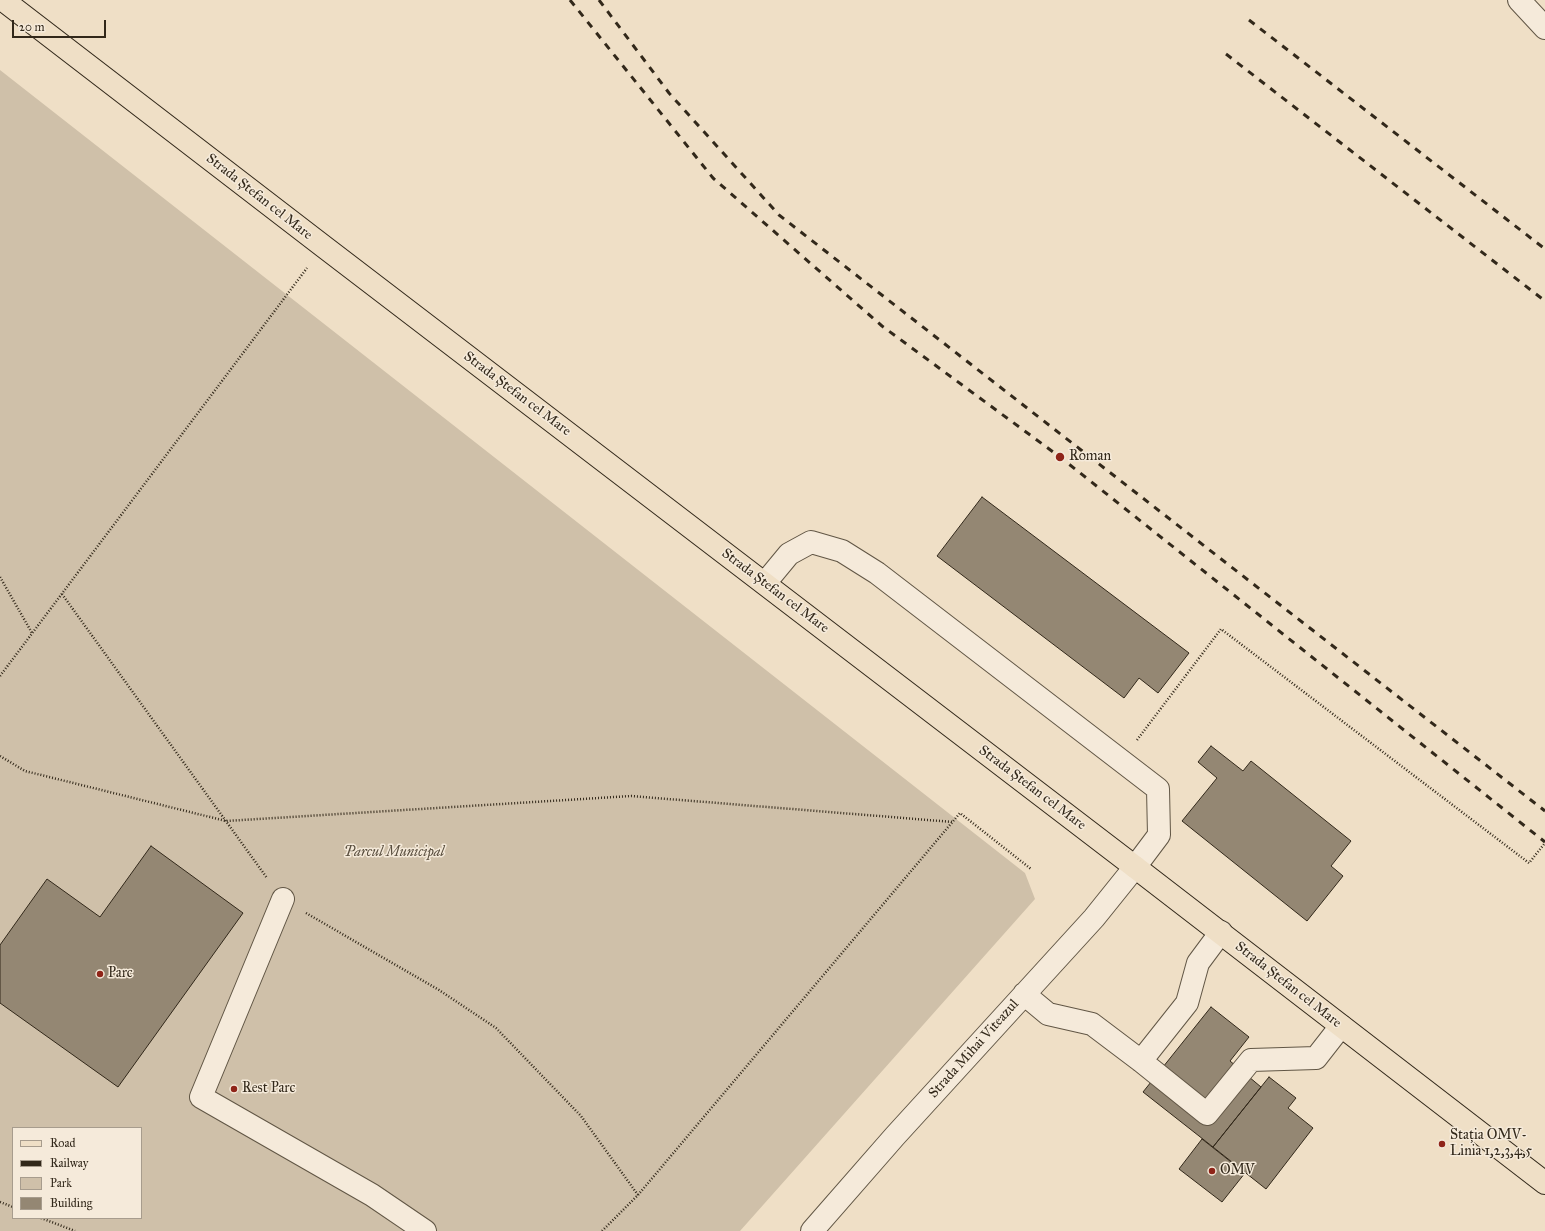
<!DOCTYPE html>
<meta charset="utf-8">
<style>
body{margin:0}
#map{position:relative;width:1545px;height:1231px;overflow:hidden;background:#efdfc6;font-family:"IM FELL Great Primer",serif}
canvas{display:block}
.legend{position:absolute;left:12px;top:1127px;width:130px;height:92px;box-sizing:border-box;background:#f5eada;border:1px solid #a79c8d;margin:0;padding:5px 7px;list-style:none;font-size:12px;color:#32281a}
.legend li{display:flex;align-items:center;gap:8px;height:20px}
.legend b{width:20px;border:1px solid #a79c8d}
.scale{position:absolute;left:12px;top:20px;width:94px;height:18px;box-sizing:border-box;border:2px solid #32281a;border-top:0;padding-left:5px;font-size:12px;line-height:14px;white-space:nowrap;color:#32281a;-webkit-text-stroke:3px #f5eada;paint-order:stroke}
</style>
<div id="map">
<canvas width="1545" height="1231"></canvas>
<ul class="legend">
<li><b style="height:5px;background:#efdfc6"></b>Road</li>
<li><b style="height:5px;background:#32281a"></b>Railway</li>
<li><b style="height:11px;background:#cfc0a9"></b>Park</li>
<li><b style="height:11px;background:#948773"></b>Building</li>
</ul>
<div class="scale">20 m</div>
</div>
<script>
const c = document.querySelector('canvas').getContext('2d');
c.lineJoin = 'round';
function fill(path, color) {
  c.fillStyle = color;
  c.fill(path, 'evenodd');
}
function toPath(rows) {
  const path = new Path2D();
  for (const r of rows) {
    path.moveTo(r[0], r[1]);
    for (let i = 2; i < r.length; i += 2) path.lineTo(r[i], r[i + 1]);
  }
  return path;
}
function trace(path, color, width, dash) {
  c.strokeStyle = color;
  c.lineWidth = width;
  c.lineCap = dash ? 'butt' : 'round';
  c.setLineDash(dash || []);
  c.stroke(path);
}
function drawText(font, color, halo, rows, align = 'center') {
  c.font = font + ' "IM FELL Great Primer",serif';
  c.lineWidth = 3;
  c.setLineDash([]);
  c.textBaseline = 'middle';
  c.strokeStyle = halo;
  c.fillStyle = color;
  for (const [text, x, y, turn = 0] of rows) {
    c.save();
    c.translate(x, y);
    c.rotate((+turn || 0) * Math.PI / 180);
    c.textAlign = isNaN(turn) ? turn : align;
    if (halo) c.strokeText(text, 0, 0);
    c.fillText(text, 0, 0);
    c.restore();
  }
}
const green = toPath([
 [0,70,1025,873,1035,899,740,1231,0,1231],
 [13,1128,141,1128,141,1218,13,1218]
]);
const building = toPath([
 [982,497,1189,653,1158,693,1139,678,1124,698,937,556,982,497],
 [1211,746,1243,771,1251,761,1351,841,1331,866,1343,876,1307,921,1182,821,1217,778,1198,762,1211,746],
 [151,846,243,913,118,1087,0,1003,0,945,47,879,100,917,151,846],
 [1211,1007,1249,1037,1230,1061,1261,1087,1213,1147,1143,1092,1211,1007],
 [1269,1077,1296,1098,1288,1108,1313,1128,1266,1189,1213,1147,1269,1077],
 [1202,1139,1245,1173,1222,1202,1179,1169,1202,1139]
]);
const path = toPath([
 [0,577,32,633],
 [62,594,267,878],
 [0,676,307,268],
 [1137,740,1221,629,1529,863,1545,843],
 [0,756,25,771,226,821,631,796,953,822],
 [306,913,439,990,496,1028,581,1116,638,1195],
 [0,1202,13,1207],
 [41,1218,75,1231],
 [602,1231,638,1195,960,813,1031,869]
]);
const minor = toPath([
 [1519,0,1545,28],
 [765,583,789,554,811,542,842,551,877,573,1158,789,1159,835,1135,867,1094,918,895,1136,812,1231],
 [283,899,201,1097,372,1195,425,1231],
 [1024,994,1048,1014,1092,1024,1141,1061,1207,1114,1251,1060,1316,1058,1341,1026],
 [1141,1061,1187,1003,1198,963,1221,932]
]);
const major = toPath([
 [3,0,323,246,1135,867]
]);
const highway = toPath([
 [1135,867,1545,1183]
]);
const rail = toPath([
 [570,0,713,178,882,326,1060,457,1545,842],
 [599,0,669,93,779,215,1545,811],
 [1249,20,1545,249],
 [1226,54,1545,301]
]);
const markers = [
 [1060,457,5,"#8f2418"],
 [100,974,4,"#8f2418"],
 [234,1089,4,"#8f2418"],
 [1442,1144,4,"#8f2418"],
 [1212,1171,4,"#8f2418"]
];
const streetNames = [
 ["Strada Ștefan cel Mare",259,197,38],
 ["Strada Ștefan cel Mare",517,394,37],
 ["Strada Ștefan cel Mare",775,591,37],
 ["Strada Ștefan cel Mare",1032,788,37],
 ["Strada Ștefan cel Mare",1288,985,38],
 ["Strada Mihai Viteazul",974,1049,-48]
];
const poiNames = [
 ["Roman",1069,457],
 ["Parc",108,974],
 ["Rest Parc",242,1089],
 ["Stația OMV-",1450,1136],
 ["Linia 1,2,3,4,5",1450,1152],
 ["OMV",1220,1171]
];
const parkNames = [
 ["Parcul Municipal",394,853]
];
fill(green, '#cfc0a9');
fill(building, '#948773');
trace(building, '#32281a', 1);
trace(minor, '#615645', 24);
trace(major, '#32281a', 24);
trace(highway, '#32281a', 24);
trace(path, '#32281a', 2.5, [1, 2]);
trace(minor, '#f5eada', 22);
trace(major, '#efdfc6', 22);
trace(highway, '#efdfc6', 22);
trace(rail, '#32281a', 3, [7, 7]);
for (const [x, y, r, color] of markers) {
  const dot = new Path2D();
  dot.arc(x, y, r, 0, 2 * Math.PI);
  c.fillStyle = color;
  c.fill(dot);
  trace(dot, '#f5eada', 1.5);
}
drawText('14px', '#32281a', '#f5eada', streetNames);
drawText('14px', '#32281a', '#f5eada', poiNames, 'left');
drawText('italic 14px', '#594e3e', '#f5eada', parkNames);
</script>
